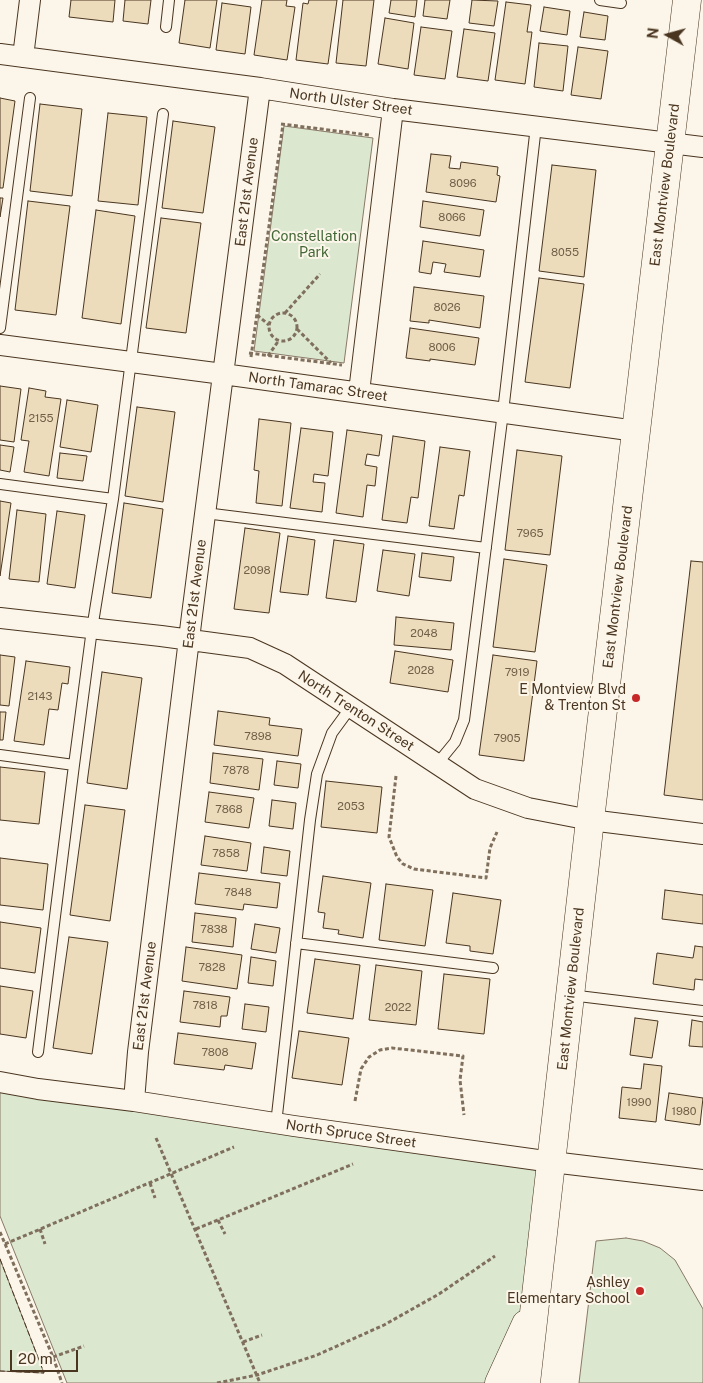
<!DOCTYPE html>
<style>
body{margin:0}
#map{position:relative;width:703px;height:1383px;overflow:hidden;background:#fbf6e9;font-family:"Public Sans",sans-serif}
canvas{display:block}
.north{position:absolute;left:643px;top:10px;width:50px;height:50px;-webkit-text-stroke:4px #fbf6e9;paint-order:stroke;rotate:277deg;font-size:14px;font-weight:700;line-height:20px;text-align:center;color:#4a3520}
.north::after{content:'';display:block;margin:auto;width:18px;height:22px;background:#4a3520;clip-path:polygon(50% 0,100% 100%,50% 72%,0 100%)}
.scale{position:absolute;left:10px;top:1350px;width:68px;height:22px;box-sizing:border-box;border:2px solid #4a3520;border-top:0;padding-left:6px;font-size:15px;line-height:18px;white-space:nowrap;color:#4a3520;-webkit-text-stroke:4px #fbf6e9;paint-order:stroke}
</style>
<div id="map">
<canvas width="703" height="1383"></canvas>
<div class="north">N</div>
<div class="scale">20 m</div>
</div>
<script>
const c = document.querySelector('canvas').getContext('2d');
c.lineJoin = 'round';
function fill(path, color) {
  c.fillStyle = color;
  c.fill(path, 'evenodd');
}
function toPath(rows) {
  const path = new Path2D();
  for (const r of rows) {
    if (r.length === 3) {
      path.moveTo(r[0] + r[2], r[1]);
      path.arc(r[0], r[1], r[2], 0, 2 * Math.PI);
      continue;
    }
    path.moveTo(r[0], r[1]);
    for (let i = 2; i < r.length; i += 2) path.lineTo(r[i], r[i + 1]);
  }
  return path;
}
function trace(path, color, width, dash) {
  c.strokeStyle = color;
  c.lineWidth = width;
  c.lineCap = dash ? 'butt' : 'round';
  c.setLineDash(dash || []);
  c.stroke(path);
}
function drawText(font, color, halo, rows, align = 'center') {
  c.font = font + ' "Public Sans",sans-serif';
  c.lineWidth = 4;
  c.setLineDash([]);
  c.textBaseline = 'middle';
  c.strokeStyle = halo;
  c.fillStyle = color;
  for (const [text, x, y, turn = 0] of rows) {
    c.save();
    c.translate(x, y);
    c.rotate((+turn || 0) * Math.PI / 180);
    c.textAlign = isNaN(turn) ? turn : align;
    if (halo) c.strokeText(text, 0, 0);
    c.fillText(text, 0, 0);
    c.restore();
  }
}
const green = toPath([
 [284,126,373,138,344,363,254,351,284,126],
 [0,1079,552,1162,536,1303,499,1383,67,1383,0,1216,0,1079],
 [626,1238,643,1241,660,1248,675,1260,703,1309,703,1383,579,1383,596,1241,626,1238],
 [0,1259,44,1373,0,1371,0,1259]
]);
const building = toPath([
 [71,0,115,0,113,22,69,17,71,0],
 [125,0,151,0,148,24,123,21,125,0],
 [185,0,217,0,210,48,179,43,185,0],
 [262,0,287,0,286,6,295,7,287,60,254,55,262,0],
 [309,0,337,0,328,64,296,60,303,3,308,4,309,0],
 [343,0,374,0,366,66,336,63,343,0],
 [391,0,417,0,415,17,389,13,391,0],
 [425,0,450,0,447,19,423,16,425,0],
 [472,0,498,1,494,26,469,23,472,0],
 [506,2,531,5,527,32,532,32,525,84,495,80,506,2],
 [222,3,251,7,245,54,216,50,222,3],
 [544,7,570,11,567,35,540,31,544,7],
 [584,12,608,16,605,40,580,37,584,12],
 [385,18,414,23,408,69,378,64,385,18],
 [421,27,452,31,445,79,414,75,421,27],
 [464,29,495,33,488,81,457,77,464,29],
 [539,43,568,46,563,91,534,87,539,43],
 [578,47,608,51,601,99,571,95,578,47],
 [0,98,15,101,3,188,0,188,0,98],
 [40,104,82,109,72,196,30,191,40,104],
 [108,113,147,117,138,205,98,201,108,113],
 [173,121,215,127,203,213,162,208,173,121],
 [431,154,451,156,449,168,460,169,461,162,498,167,497,175,500,176,496,202,426,192,431,154],
 [552,165,596,170,584,277,539,271,552,165],
 [0,198,3,198,0,217,0,198],
 [28,201,70,206,56,315,15,310,28,201],
 [423,201,484,210,480,236,420,227,423,201],
 [96,210,135,216,121,324,82,318,96,210],
 [161,218,201,223,186,333,146,328,161,218],
 [423,241,484,250,480,277,444,272,446,264,433,262,431,274,419,272,423,241],
 [539,278,584,284,570,388,525,382,539,278],
 [414,287,484,296,480,328,429,320,429,323,410,321,414,287],
 [410,328,479,338,475,365,430,359,430,361,406,358,410,328],
 [0,386,21,389,14,442,0,440,0,386],
 [29,388,46,391,45,397,61,399,49,476,24,472,29,441,21,440,29,388],
 [67,400,98,405,91,452,60,447,67,400],
 [137,407,175,412,163,502,125,496,137,407],
 [259,419,291,423,282,506,256,503,259,471,254,470,259,419],
 [301,428,333,432,328,476,314,474,313,482,325,483,322,512,290,508,301,428],
 [347,430,382,435,379,456,367,454,365,465,377,467,375,486,367,485,363,517,336,513,347,430],
 [393,436,425,441,418,498,411,497,407,523,382,520,393,436],
 [0,445,14,447,10,472,0,470,0,445],
 [440,447,470,451,464,496,459,495,454,529,429,526,440,447],
 [517,450,562,456,550,555,505,550,517,450],
 [60,453,87,456,83,481,57,478,60,453],
 [0,501,11,503,0,576,0,501],
 [124,503,163,509,151,598,112,593,124,503],
 [17,510,46,514,39,582,9,579,17,510],
 [57,511,85,515,75,588,47,584,57,511],
 [245,528,280,533,269,613,234,609,245,528],
 [288,536,315,540,308,595,280,592,288,536],
 [334,540,364,544,356,602,326,598,334,540],
 [383,550,415,554,409,596,377,591,383,550],
 [422,553,454,557,451,581,419,577,422,553],
 [504,559,547,565,535,652,493,647,504,559],
 [691,561,703,562,703,800,664,795,691,561],
 [396,617,454,623,451,650,394,645,396,617],
 [395,651,453,660,448,692,390,683,395,651],
 [0,655,15,657,9,706,0,705,0,655],
 [493,655,537,661,524,761,479,755,493,655],
 [26,661,70,667,68,684,62,683,58,710,49,709,44,745,14,741,26,661],
 [102,672,142,678,127,789,87,783,102,672],
 [218,711,270,718,269,725,302,729,298,756,214,745,218,711],
 [0,712,6,712,3,740,0,740,0,712],
 [213,753,263,759,259,790,210,783,213,753],
 [277,761,301,764,298,788,274,785,277,761],
 [0,767,45,772,39,824,0,820,0,767],
 [326,781,382,787,377,833,321,827,326,781],
 [209,792,254,798,249,828,205,822,209,792],
 [272,800,296,803,293,829,269,826,272,800],
 [85,805,125,810,110,921,70,915,85,805],
 [205,836,251,843,247,871,201,865,205,836],
 [264,847,290,851,287,876,261,873,264,847],
 [0,858,48,864,43,910,0,905,0,858],
 [199,873,280,883,277,908,244,904,243,910,195,904,199,873],
 [323,876,371,883,363,938,338,934,339,930,323,928,325,913,318,912,323,876],
 [386,884,433,890,425,946,379,940,386,884],
 [665,890,703,895,703,924,662,919,665,890],
 [453,893,501,900,493,954,470,951,470,946,446,943,453,893],
 [195,913,236,918,233,947,192,942,195,913],
 [0,922,41,928,35,973,0,968,0,922],
 [255,924,280,928,276,953,251,949,255,924],
 [69,937,108,942,92,1054,53,1048,69,937],
 [695,946,703,947,703,980,695,979,694,990,653,984,657,953,693,958,695,946],
 [186,947,242,955,237,989,182,981,186,947],
 [251,957,276,961,273,986,248,983,251,957],
 [315,959,360,965,353,1019,307,1013,315,959],
 [376,965,422,971,416,1025,369,1020,376,965],
 [444,974,490,979,484,1034,438,1029,444,974],
 [0,986,33,991,26,1038,0,1034,0,986],
 [184,991,230,997,227,1016,221,1016,220,1027,180,1022,184,991],
 [245,1004,269,1007,266,1032,242,1029,245,1004],
 [635,1018,658,1021,652,1058,630,1055,635,1018],
 [692,1020,703,1022,703,1047,689,1046,692,1020],
 [299,1031,349,1038,342,1085,292,1078,299,1031],
 [178,1033,256,1043,252,1069,225,1065,224,1070,174,1064,178,1033],
 [644,1064,662,1066,656,1122,619,1118,622,1087,641,1089,644,1064],
 [669,1093,703,1098,700,1125,665,1120,669,1093]
]);
const path = toPath([
 [281,124,369,135],
 [285,313,320,274],
 [283,327,14],
 [257,315,269,325],
 [297,329,331,363],
 [249,353,342,365],
 [268,356,279,340],
 [251,357,283,124],
 [396,776,389,837,397,857,403,864,414,869,486,878,490,848,497,832],
 [355,1101,361,1069,369,1057,380,1050,392,1048,463,1056,460,1080,464,1115],
 [156,1138,260,1383],
 [150,1183,155,1198],
 [218,1220,225,1234],
 [40,1229,45,1244],
 [196,1229,353,1164],
 [0,1232,53,1357,62,1383],
 [5,1244,234,1147],
 [243,1342,262,1335],
 [53,1357,84,1346],
 [217,1383,257,1375,317,1355,384,1325,439,1294,495,1256]
]);
const lane = toPath([
 [600,0,621,3],
 [166,27,169,0],
 [0,328,30,98],
 [0,484,113,499],
 [205,513,486,548],
 [0,755,74,765],
 [437,764,455,742,464,720,503,412,536,126],
 [296,943,493,968],
 [570,995,703,1011],
 [38,1052,74,765,92,629,113,499,163,114],
 [276,1124,310,820,317,774,332,733,351,707]
]);
const street = toPath([
 [0,54,260,88,393,109,703,147],
 [23,57,30,0],
 [0,345,223,374,636,431],
 [359,392,393,109],
 [0,618,161,636,250,648,285,664,475,789,528,808,590,820,703,834],
 [0,1082,38,1089,134,1101,294,1126,552,1162,703,1180],
 [134,1101,138,1052,192,615,260,88]
]);
const secondary = toPath([
 [499,1383,526,1324],
 [526,1383,590,820,687,0]
]);
const fence = toPath([
 [0,1259,44,1373,0,1371]
]);
const markers = [
 [636,698,5,"#c62828"],
 [640,1291,5,"#c62828"]
];
const numberNames = [
 ["8096",463,184],
 ["8066",452,218],
 ["8055",565,253],
 ["8026",447,308],
 ["8006",442,348],
 ["2155",41,419],
 ["7965",530,534],
 ["2098",257,571],
 ["2048",424,634],
 ["2028",421,671],
 ["7919",517,673],
 ["2143",40,697],
 ["7898",258,737],
 ["7905",507,739],
 ["7878",236,771],
 ["2053",351,807],
 ["7868",229,810],
 ["7858",226,854],
 ["7848",238,893],
 ["7838",214,930],
 ["7828",212,968],
 ["7818",205,1006],
 ["2022",398,1008],
 ["7808",215,1053],
 ["1990",639,1103],
 ["1980",684,1112]
];
const streetNames = [
 ["North Ulster Street",351,102,8],
 ["East Montview Boulevard",665,185,-83],
 ["East 21st Avenue",247,192,-83],
 ["North Tamarac Street",318,387,8],
 ["East Montview Boulevard",618,587,-83],
 ["East 21st Avenue",195,594,-83],
 ["North Trenton Street",356,711,33],
 ["East Montview Boulevard",571,989,-84],
 ["East 21st Avenue",145,996,-83],
 ["North Spruce Street",351,1134,8]
];
const parkNames = [
 ["Constellation",314,237],
 ["Park",314,253]
];
const poiNames = [
 ["E Montview Blvd",626,690],
 ["& Trenton St",626,706],
 ["Ashley",630,1283],
 ["Elementary School",630,1299]
];
fill(green, '#dce7d0');
trace(green, '#887966', 1);
fill(building, '#ecdcbc');
trace(building, '#4a3520', 1);
trace(lane, '#4a3520', 12);
trace(street, '#4a3520', 22);
trace(secondary, '#4a3520', 29);
trace(path, '#7f6f5c', 3, [4, 2.5]);
trace(lane, '#fbf6e9', 10);
trace(street, '#fbf6e9', 20);
trace(secondary, '#fbf6e9', 28);
trace(fence, '#4a3520', 1, [6, 2.5]);
for (const [x, y, r, color] of markers) {
  const dot = new Path2D();
  dot.arc(x, y, r, 0, 2 * Math.PI);
  c.fillStyle = color;
  c.fill(dot);
  trace(dot, '#fbf6e9', 2);
}
drawText('11px', '#725f47', null, numberNames);
drawText('14px', '#4a3520', '#fbf6e9', streetNames);
drawText('14px', '#436837', '#fbf6e9', parkNames);
drawText('14px', '#4a3520', '#fbf6e9', poiNames, 'right');
</script>
